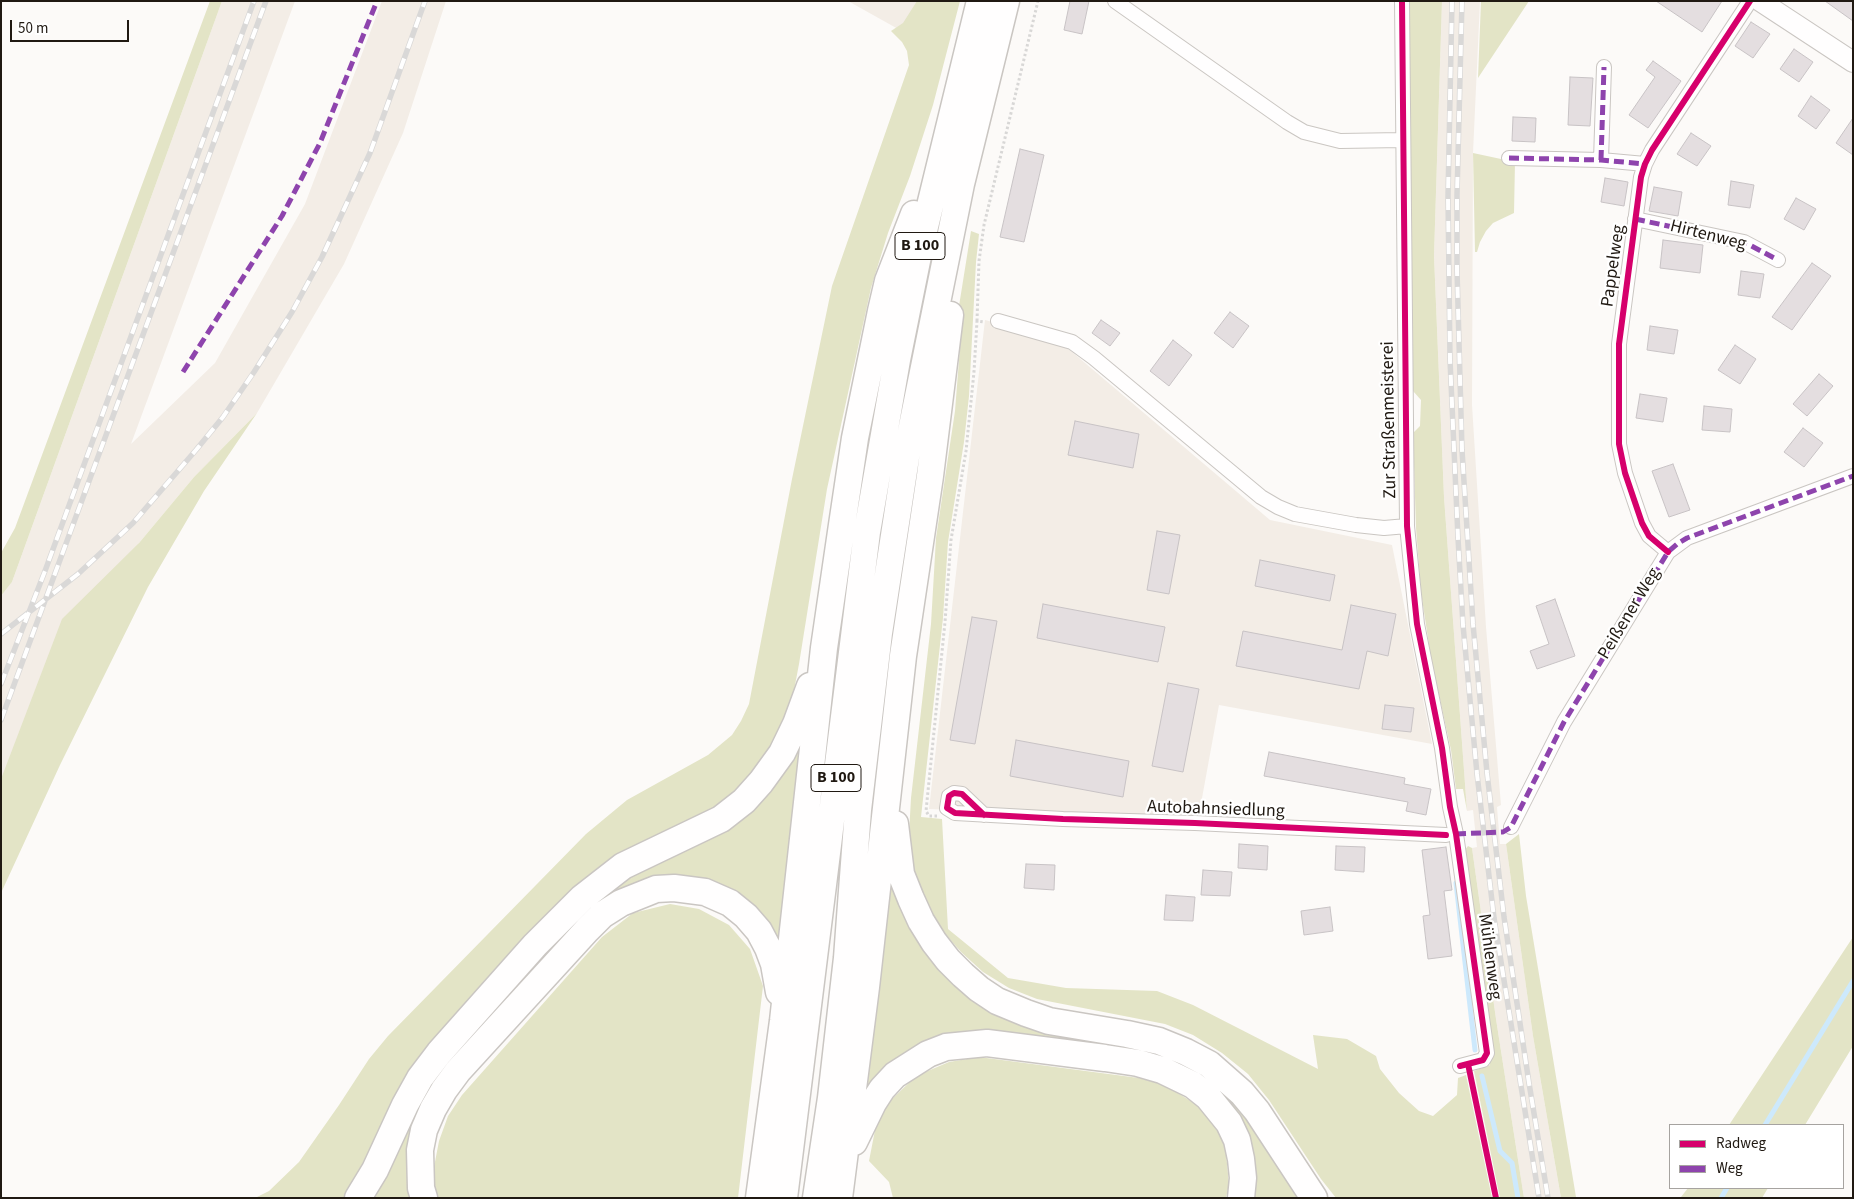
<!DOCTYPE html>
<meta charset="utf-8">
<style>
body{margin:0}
#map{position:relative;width:1854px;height:1199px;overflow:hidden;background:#fcfaf8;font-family:"Source Sans 3",sans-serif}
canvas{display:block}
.frame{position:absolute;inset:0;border:2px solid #201912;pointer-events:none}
.legend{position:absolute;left:1669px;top:1124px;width:175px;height:65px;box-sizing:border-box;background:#fff;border:1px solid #a6a3a0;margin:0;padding:6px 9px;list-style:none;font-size:15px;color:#201912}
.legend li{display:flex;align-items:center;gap:10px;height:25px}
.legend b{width:25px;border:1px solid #a6a3a0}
.scale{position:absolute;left:10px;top:20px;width:119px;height:22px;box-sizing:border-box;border:2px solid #201912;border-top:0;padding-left:6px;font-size:15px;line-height:18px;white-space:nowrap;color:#201912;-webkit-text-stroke:4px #fff;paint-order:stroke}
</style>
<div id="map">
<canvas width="1854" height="1199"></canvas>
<div class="frame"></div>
<ul class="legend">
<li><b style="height:6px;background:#d6006c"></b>Radweg</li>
<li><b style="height:6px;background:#8e44ad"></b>Weg</li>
</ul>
<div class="scale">50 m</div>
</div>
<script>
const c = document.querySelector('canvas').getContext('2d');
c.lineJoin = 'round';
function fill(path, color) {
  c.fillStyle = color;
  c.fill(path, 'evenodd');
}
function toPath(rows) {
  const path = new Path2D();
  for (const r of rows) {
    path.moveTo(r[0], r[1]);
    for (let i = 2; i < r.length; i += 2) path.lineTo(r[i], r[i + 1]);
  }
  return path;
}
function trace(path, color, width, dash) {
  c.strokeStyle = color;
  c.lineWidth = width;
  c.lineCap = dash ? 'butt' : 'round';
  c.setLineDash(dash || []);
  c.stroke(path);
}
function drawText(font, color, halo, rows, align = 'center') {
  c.font = font + ' "Source Sans 3",sans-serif';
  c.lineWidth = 4.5;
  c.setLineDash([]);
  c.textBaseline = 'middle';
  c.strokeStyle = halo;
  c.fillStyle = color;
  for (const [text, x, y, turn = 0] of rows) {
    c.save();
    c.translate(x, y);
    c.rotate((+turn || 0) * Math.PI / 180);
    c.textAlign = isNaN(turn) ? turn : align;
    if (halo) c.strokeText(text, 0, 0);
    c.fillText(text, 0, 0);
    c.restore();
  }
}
const built = toPath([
 [222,1,295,1,131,444,215,363,305,204,382,1,446,1,403,133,344,264,257,413,194,477,139,543,1,779,1,596,12,582],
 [848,1,952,1,941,53],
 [1442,1,1480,1,1473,153,1472,405,1486,627,1501,805,1497,807,1500,844,1506,844,1533,1036,1561,1198,1524,1198,1496,1019,1472,848,1477,847,1473,810,1467,811,1444,497,1434,256],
 [985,320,1058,340,1270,520,1392,545,1432,744,1219,705,1198,820,929,809]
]);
const green = toPath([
 [210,1,222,1,12,582,1,596,1,553,15,528],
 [917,1,960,1,933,105,910,176,888,233,871,288,827,489,799,664,792,701,785,723,762,764,731,797,540,931,350,1198,255,1198,269,1191,299,1162,339,1105,369,1059,388,1036,586,834,627,800,708,755,732,735,741,721,749,704,792,479,832,286,909,65,907,51,902,42,891,31,903,23],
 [1409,1,1442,1,1434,256,1444,497,1467,811,1463,789,1456,789,1451,750,1431,658,1421,592,1416,528,1413,433,1420,426,1421,400,1413,391],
 [1481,1,1529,1,1478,78],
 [1473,153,1515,162,1514,213,1493,223,1486,231,1480,242,1477,252,1475,252],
 [971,231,979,234,976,262,969,396,964,442,948,542,943,618,921,817,942,819,948,929,1008,978,1066,988,1157,991,1193,1005,1318,1069,1313,1035,1347,1039,1376,1056,1380,1069,1399,1093,1419,1111,1433,1116,1457,1095,1458,1078,1466,1075,1492,1198,1336,1198,1321,1179,1269,1100,1248,1074,1222,1053,1193,1035,1165,1024,1037,999,1009,988,983,972,961,952,941,929,925,902,914,869,909,834,911,798,931,624,936,538,955,411,963,309,959,306],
 [257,413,204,491,148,587,60,765,1,893,1,779,62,619,139,543,194,477],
 [802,735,782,962,758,920,651,885,440,1087,416,1198,375,1198,411,1114,447,1059,564,931,614,885,696,843],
 [1519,834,1526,896,1576,1197,1681,1197,1688,1188,1768,1188,1762,1198,1561,1198,1533,1036,1506,844],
 [1468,846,1472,848,1496,1019,1524,1198,1500,1198,1474,1071,1490,1065,1466,867,1464,851],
 [889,877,939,968,1198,1068,1233,1096,1304,1198,1248,1198,1200,1084,966,1037,865,1103],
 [670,904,699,909,729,925,750,949,763,986,738,1198,430,1198,425,1169,434,1167,439,1141,448,1116,462,1095,602,937,633,913],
 [1853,937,1853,1046,1805,1125,1729,1125],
 [979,1057,1139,1078,1167,1086,1203,1109,1225,1143,1229,1184,1226,1198,893,1198,889,1182,869,1161,876,1125,891,1100,916,1076,949,1062]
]);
const stream = toPath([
 [1456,883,1475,1050],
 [1482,1076,1500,1151,1512,1163,1518,1198],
 [1765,1125,1853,981],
 [1721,1198,1727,1188]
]);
const building = toPath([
 [1070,1,1089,1,1082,34,1064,30,1070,1],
 [1656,1,1722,1,1702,32,1656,1],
 [1825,1,1853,1,1853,21,1825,1],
 [1751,22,1770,34,1753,58,1735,46,1751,22],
 [1794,49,1813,62,1799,82,1780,69,1794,49],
 [1653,61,1681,81,1648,128,1629,115,1655,77,1646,70,1653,61],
 [1570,77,1593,78,1590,126,1568,125,1570,77],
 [1811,96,1830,110,1816,129,1798,116,1811,96],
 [1513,117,1536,118,1535,142,1512,141,1513,117],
 [1853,118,1853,155,1836,143,1853,118],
 [1691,133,1711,146,1697,166,1677,154,1691,133],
 [1020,149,1044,155,1024,242,1000,237,1020,149],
 [1605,178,1628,182,1624,206,1601,202,1605,178],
 [1731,181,1754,185,1750,208,1728,205,1731,181],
 [1654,187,1682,192,1678,216,1649,211,1654,187],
 [1796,198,1816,209,1804,230,1784,219,1796,198],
 [1663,240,1703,245,1700,273,1660,268,1663,240],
 [1812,263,1831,276,1792,330,1772,317,1812,263],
 [1741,271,1764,274,1760,298,1738,295,1741,271],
 [1230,312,1249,326,1233,348,1214,333,1230,312],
 [1101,320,1120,333,1110,346,1092,333,1101,320],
 [1650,326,1678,330,1674,354,1647,350,1650,326],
 [1173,340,1192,355,1169,386,1150,371,1173,340],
 [1735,345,1756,359,1740,384,1718,370,1735,345],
 [1819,374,1833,386,1807,416,1793,404,1819,374],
 [1640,394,1667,398,1663,422,1636,418,1640,394],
 [1704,406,1732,409,1730,432,1702,430,1704,406],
 [1075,421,1139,434,1133,468,1068,455,1075,421],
 [1803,428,1823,443,1804,467,1784,452,1803,428],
 [1673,464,1690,510,1669,517,1652,471,1673,464],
 [1157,531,1180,535,1169,594,1147,590,1157,531],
 [1260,560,1335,575,1330,601,1255,586,1260,560],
 [1555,599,1575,656,1537,669,1530,651,1549,644,1536,606,1555,599],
 [1043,604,1165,627,1158,662,1037,638,1043,604],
 [1351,605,1396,614,1388,656,1367,651,1359,689,1236,666,1243,631,1342,650,1351,605],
 [972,617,997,621,975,744,950,740,972,617],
 [1168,683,1199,689,1183,772,1152,766,1168,683],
 [1385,705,1414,708,1411,732,1382,729,1385,705],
 [1016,740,1129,761,1123,797,1010,776,1016,740],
 [1269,752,1405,778,1404,784,1431,789,1426,815,1406,811,1408,802,1264,776,1269,752],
 [1239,844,1268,846,1267,870,1238,868,1239,844],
 [1336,846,1365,847,1364,872,1335,870,1336,846],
 [1446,847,1452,890,1444,891,1452,956,1428,959,1423,916,1430,915,1422,850,1446,847],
 [1026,864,1055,865,1054,890,1024,888,1026,864],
 [1203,870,1232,872,1230,896,1201,895,1203,870],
 [1166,895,1195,897,1193,921,1164,920,1166,895],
 [1330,907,1333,931,1304,935,1301,911,1330,907]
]);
const path = toPath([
 [977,321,979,261,984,225,1038,1],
 [937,816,929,816,926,811,945,622,951,540,966,451,974,372,977,321,984,322]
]);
const street = toPath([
 [1115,1,1287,122,1304,132,1340,141,1402,140],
 [1402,1,1407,526,1417,624,1442,748,1450,807,1456,834,1487,1053,1483,1060,1460,1066],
 [1509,158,1601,160,1645,164],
 [1601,160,1604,67],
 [1635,219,1744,242,1778,260],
 [998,321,1072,342,1094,358,1261,497,1278,507,1295,514,1356,525,1384,528,1407,526],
 [1668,552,1649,536,1642,523,1625,473,1619,444,1619,344,1641,177,1645,164,1652,150,1750,1],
 [984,815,962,794,954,793,949,796,947,808,955,813,1063,819,1195,823,1446,835],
 [1511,827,1564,722,1668,552,1687,538,1853,476]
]);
const secondary = toPath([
 [1760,1,1853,62]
]);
const highway = toPath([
 [895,824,901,874,911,899,921,921,934,942,948,960,963,975,979,989,997,1001,1026,1013,1049,1021,1127,1034,1159,1041,1186,1052,1209,1064,1242,1093,1257,1111,1314,1198],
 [854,1142,873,1103,882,1089,895,1075,928,1054,946,1047,987,1043,1105,1058,1138,1063,1162,1070,1193,1085,1208,1097,1229,1123,1237,1140,1241,1159,1243,1178,1241,1198],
 [358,1198,375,1170,405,1105,420,1078,439,1053,535,945,582,898,623,866,721,819,744,801,761,782,782,753,796,724,810,686],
 [424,1198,421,1188,420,1150,424,1130,433,1109,444,1090,458,1071,587,930,602,915,621,903,656,889,674,888,705,892,730,903,746,916,759,931,768,948,774,964,779,992],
 [759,1198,783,1021,824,648,842,525,855,438,881,311,888,281,914,214],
 [784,1198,867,532,897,360,919,251,980,1],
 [816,1198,831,1098,847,958,858,810,879,633,907,451,961,184,1006,1],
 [839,1198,866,987,903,656,930,476,950,315]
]);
const rail = toPath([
 [1452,1,1448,196,1450,360,1458,538,1463,625,1477,774,1494,918,1539,1198],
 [1462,1,1457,195,1457,270,1462,450,1473,624,1487,773,1504,917,1529,1083,1548,1198],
 [1,634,78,574,133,523,196,450,223,417,254,372,292,312,322,257,370,153,425,1],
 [1,684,45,571,254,1],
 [1,720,266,1]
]);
const quiet = toPath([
 [1509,158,1601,160,1645,164],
 [1601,160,1604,67],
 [1635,219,1744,242,1778,260],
 [183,372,282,216,320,143,377,1],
 [1456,834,1503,832,1511,827,1564,722,1668,552,1677,544,1687,538,1853,476]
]);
const cycleway = toPath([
 [1402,1,1407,526,1417,624,1442,748,1450,807,1456,834,1487,1053,1483,1060,1460,1066],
 [1668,552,1649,536,1642,523,1625,473,1619,444,1619,344,1641,177,1645,164,1652,150,1750,1],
 [984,815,962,794,954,793,949,796,947,808,955,813,1063,819,1195,823,1446,835],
 [1468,1064,1496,1198]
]);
const shields = [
 [920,246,50],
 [836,778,50]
];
const shieldNames = [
 ["B 100",920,246],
 ["B 100",836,778]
];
const streetNames = [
 ["Hirtenweg",1708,236,14],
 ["Pappelweg",1614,266,-82],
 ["Zur Straßenmeisterei",1390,420,-91],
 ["Peißener Weg",1630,614,-59],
 ["Autobahnsiedlung",1216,810,2],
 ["Mühlenweg",1489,957,82]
];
fill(built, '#f3ede6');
fill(green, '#e3e4c6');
trace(stream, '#cde9fc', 5);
fill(building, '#e4dee0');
trace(building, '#c8c3c5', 1);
trace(street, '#cac6c2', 16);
trace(secondary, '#cac6c2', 22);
trace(highway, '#cac6c2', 29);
trace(path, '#d8d7d6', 3, [2.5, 2.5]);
trace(street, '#fffefe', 14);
trace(secondary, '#fffefe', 20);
trace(highway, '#fffefe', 26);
trace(rail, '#d9d8d7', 5.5);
trace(rail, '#fff', 4, [11]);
trace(quiet, '#8e44ad', 5, [10, 5]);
trace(cycleway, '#d6006c', 6);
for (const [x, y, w] of shields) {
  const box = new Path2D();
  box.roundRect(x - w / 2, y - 13.5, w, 27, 4);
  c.fillStyle = '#fff';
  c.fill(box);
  trace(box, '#201912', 1);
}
drawText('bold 16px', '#201912', null, shieldNames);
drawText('18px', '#201912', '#fff', streetNames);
</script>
